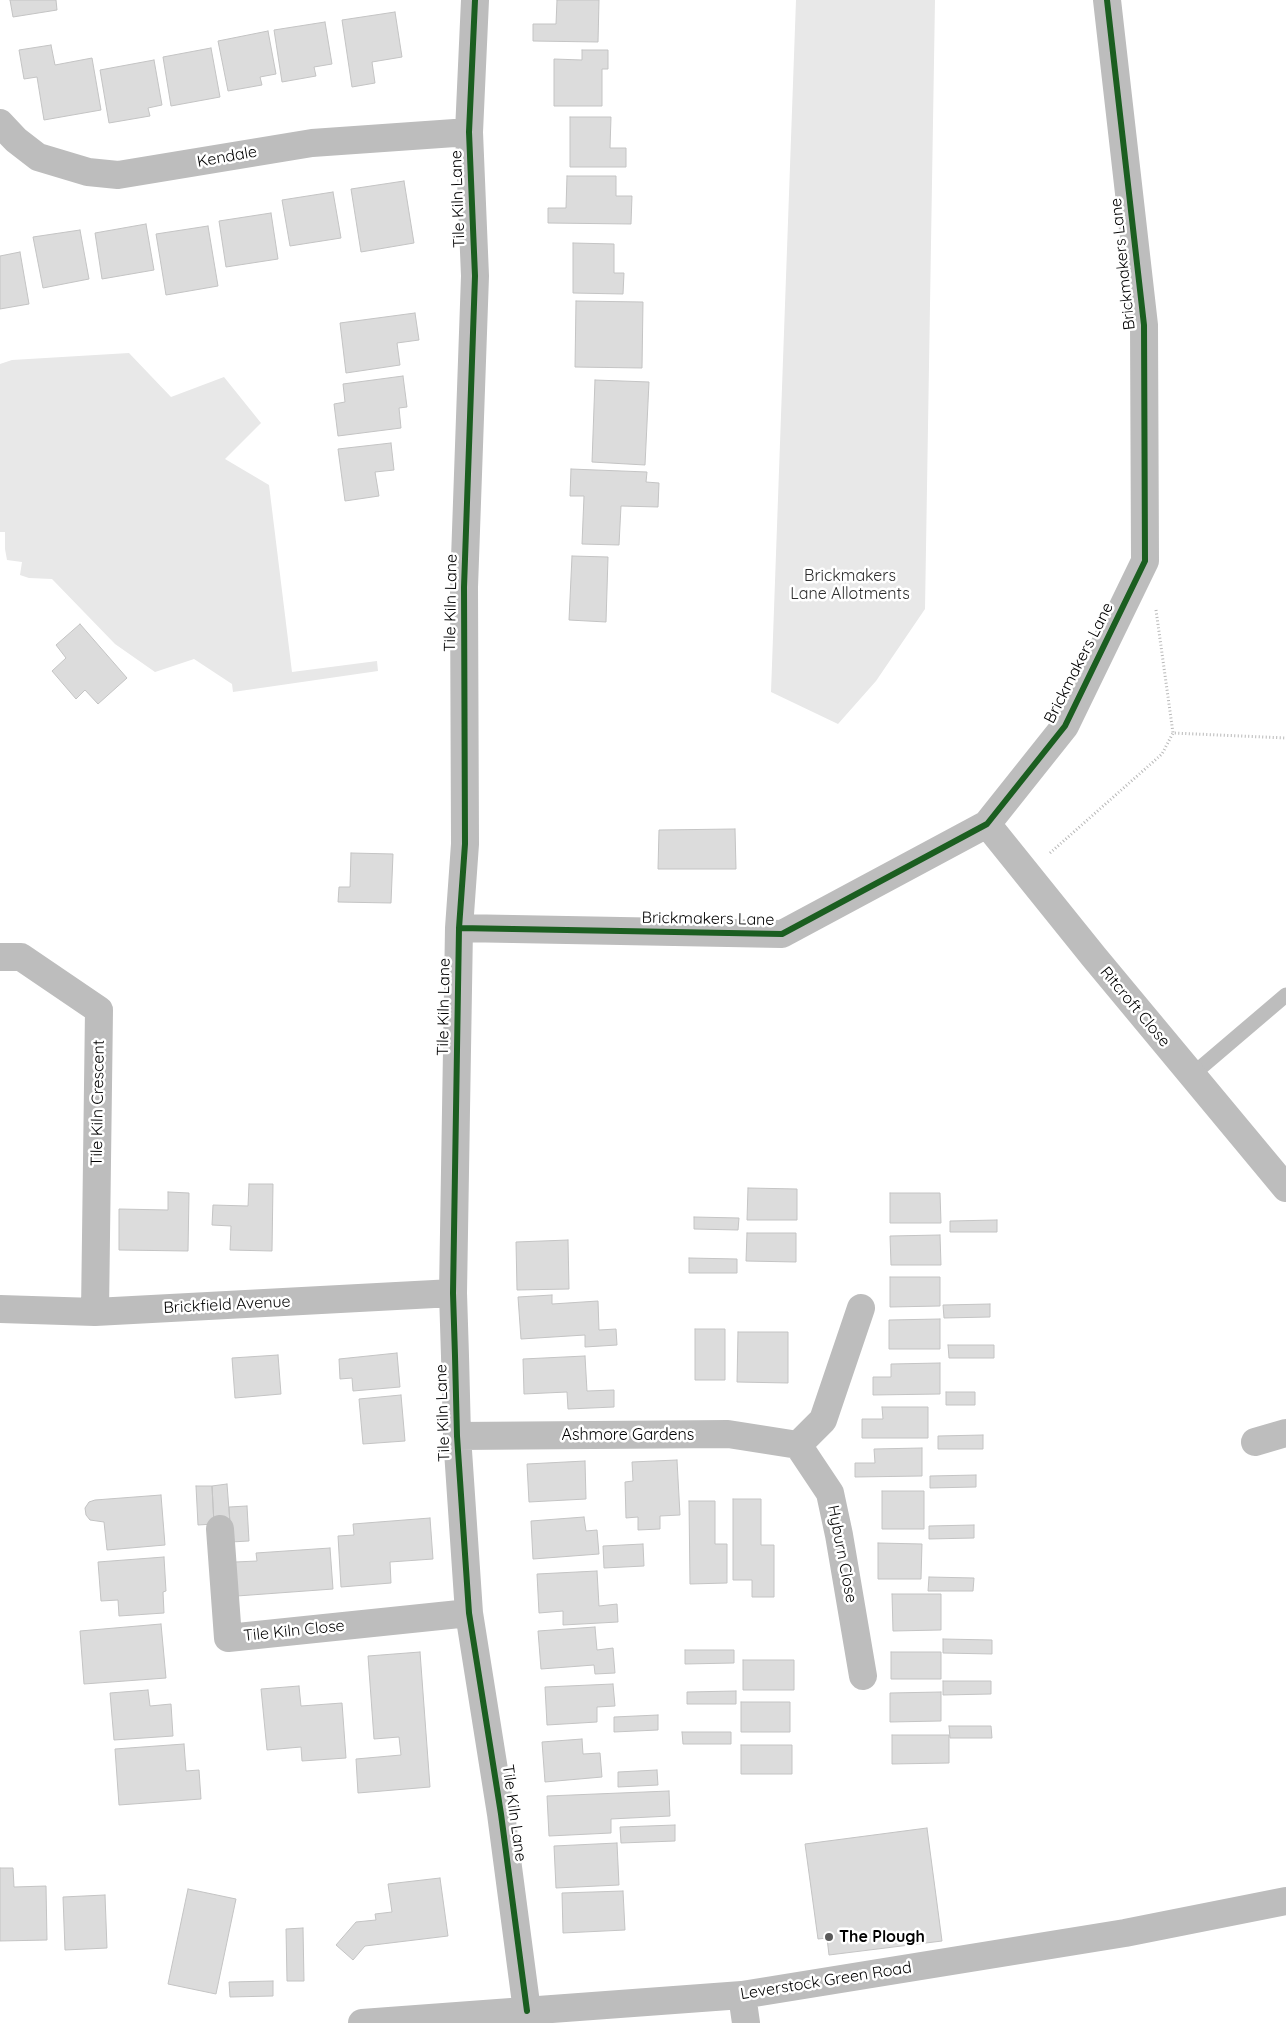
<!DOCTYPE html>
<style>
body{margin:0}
canvas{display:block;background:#fff}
</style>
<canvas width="1286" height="2023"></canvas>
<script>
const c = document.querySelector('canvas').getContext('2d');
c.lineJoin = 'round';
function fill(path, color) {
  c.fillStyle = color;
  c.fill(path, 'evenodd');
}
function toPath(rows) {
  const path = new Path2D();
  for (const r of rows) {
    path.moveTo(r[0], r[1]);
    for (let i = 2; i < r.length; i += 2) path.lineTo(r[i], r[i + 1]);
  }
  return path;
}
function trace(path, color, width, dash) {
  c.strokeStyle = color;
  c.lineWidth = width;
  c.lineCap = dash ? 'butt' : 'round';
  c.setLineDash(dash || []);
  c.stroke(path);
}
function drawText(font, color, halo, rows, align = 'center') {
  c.font = font + ' Quicksand,sans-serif';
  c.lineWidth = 5;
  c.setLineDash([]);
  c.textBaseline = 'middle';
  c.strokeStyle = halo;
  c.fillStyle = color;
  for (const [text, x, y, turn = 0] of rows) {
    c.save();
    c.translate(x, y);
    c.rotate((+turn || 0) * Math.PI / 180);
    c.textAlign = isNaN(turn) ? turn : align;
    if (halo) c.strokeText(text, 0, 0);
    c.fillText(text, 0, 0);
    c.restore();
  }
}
const green = toPath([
 [796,0,935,0,925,609,876,681,838,724,771,692],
 [129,353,171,397,224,377,261,423,225,459,269,485,292,672,377,661,378,671,233,692,232,684,194,659,155,672,115,644,52,579,29,578,20,575,22,562,7,560,5,549,5,532,0,532,0,364,12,360]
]);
const building = toPath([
 [10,0,56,0,57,10,13,17,10,0],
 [557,0,599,0,598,42,533,41,533,24,556,24,557,0],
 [395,12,402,57,372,62,375,83,352,87,342,20,395,12],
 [325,22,332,64,314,67,316,76,282,82,274,30,325,22],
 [268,31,276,74,260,77,262,85,228,91,218,41,268,31],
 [51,45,55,65,92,58,101,110,44,120,37,77,24,79,19,50,51,45],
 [211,48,220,97,171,106,163,57,211,48],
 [582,50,608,50,608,69,602,69,602,106,554,106,554,59,582,60,582,50],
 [154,60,162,105,148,108,150,116,109,123,100,70,154,60],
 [570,117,611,117,610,148,626,148,626,167,570,167,570,117],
 [567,176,616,176,616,196,632,196,631,224,548,223,548,208,566,208,567,176],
 [404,181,414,243,361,252,351,189,404,181],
 [333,192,341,238,290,246,282,200,333,192],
 [271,213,278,259,226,267,219,221,271,213],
 [146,224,154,270,102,279,95,233,146,224],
 [208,226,218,286,166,295,156,234,208,226],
 [80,230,89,279,43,288,33,237,80,230],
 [573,243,614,244,614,273,624,273,623,294,573,293,573,243],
 [20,252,29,304,0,309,0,256,20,252],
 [576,301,643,302,642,368,575,367,576,301],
 [415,313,419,340,397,343,400,365,346,373,340,323,415,313],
 [403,376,407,407,399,408,401,428,338,436,334,404,345,402,343,384,403,376],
 [595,380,649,382,645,465,592,462,595,380],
 [391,443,394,470,375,472,379,496,345,501,338,449,391,443],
 [571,469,647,472,646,482,659,483,658,507,621,506,619,545,582,544,584,496,570,496,571,469],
 [572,556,608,557,606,622,569,620,572,556],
 [80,624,127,678,98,704,85,690,76,699,52,671,66,658,56,645,80,624],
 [735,829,736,869,658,869,659,830,735,829],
 [351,853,393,854,391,903,338,902,339,887,350,887,351,853],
 [249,1184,273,1184,272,1251,230,1250,231,1226,212,1225,213,1205,248,1206,249,1184],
 [748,1188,797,1189,797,1220,747,1220,748,1188],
 [168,1192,189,1193,188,1251,119,1250,119,1209,168,1210,168,1192],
 [890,1193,940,1193,941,1223,890,1223,890,1193],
 [694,1217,739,1218,738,1230,694,1229,694,1217],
 [997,1220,997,1232,950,1232,950,1221,997,1220],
 [747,1233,796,1233,796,1262,746,1261,747,1233],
 [940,1235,941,1265,891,1265,890,1236,940,1235],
 [568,1240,569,1289,517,1290,516,1242,568,1240],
 [689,1258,737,1259,737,1273,689,1273,689,1258],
 [890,1277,940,1277,940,1306,890,1307,890,1277],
 [552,1295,552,1304,598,1301,599,1330,616,1329,617,1345,585,1347,585,1335,521,1339,518,1297,552,1295],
 [990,1304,990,1317,944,1318,943,1305,990,1304],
 [940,1319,940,1349,889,1349,889,1320,940,1319],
 [695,1329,725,1329,725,1380,695,1380,695,1329],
 [738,1332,788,1332,788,1383,737,1382,738,1332],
 [948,1345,994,1345,994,1358,949,1358,948,1345],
 [397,1353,400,1387,353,1391,352,1378,340,1379,339,1359,397,1353],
 [278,1355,281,1394,235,1398,232,1358,278,1355],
 [585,1356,587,1391,614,1390,614,1407,568,1409,567,1392,524,1394,523,1359,585,1356],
 [940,1363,940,1394,873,1395,873,1377,891,1377,891,1364,940,1363],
 [946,1392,975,1392,975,1405,946,1405,946,1392],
 [401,1395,405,1441,363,1444,359,1399,401,1395],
 [882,1407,928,1407,928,1438,862,1438,862,1419,883,1419,882,1407],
 [983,1435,983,1449,938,1449,938,1436,983,1435],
 [922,1448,922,1476,855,1477,855,1463,875,1463,874,1449,922,1448],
 [677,1460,680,1515,660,1516,660,1529,638,1530,638,1517,626,1518,625,1482,633,1481,632,1462,677,1460],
 [585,1461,586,1499,529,1502,527,1464,585,1461],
 [976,1475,976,1487,930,1488,930,1476,976,1475],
 [227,1484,230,1523,214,1524,212,1486,227,1484],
 [196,1486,212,1486,214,1524,198,1525,196,1486],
 [882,1491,924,1491,924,1529,882,1529,882,1491],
 [161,1495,165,1545,107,1550,104,1522,90,1520,86,1515,85,1508,89,1502,95,1500,161,1495],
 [733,1499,761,1499,761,1545,774,1545,774,1597,752,1597,752,1580,733,1580,733,1499],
 [689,1501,715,1501,715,1544,727,1544,727,1583,690,1584,689,1501],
 [247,1506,249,1541,231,1542,229,1507,247,1506],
 [584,1517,586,1531,597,1530,599,1554,533,1559,531,1521,584,1517],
 [430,1518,433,1559,390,1562,391,1583,341,1587,338,1536,354,1535,353,1524,430,1518],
 [974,1525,974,1538,929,1539,929,1526,974,1525],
 [878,1543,922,1544,921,1579,878,1579,878,1543],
 [643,1544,644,1566,604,1568,603,1546,643,1544],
 [330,1548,333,1589,237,1596,235,1562,257,1561,256,1553,330,1548],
 [164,1557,166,1591,163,1592,164,1613,119,1616,118,1600,101,1601,98,1562,164,1557],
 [597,1571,599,1606,617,1604,618,1622,563,1625,563,1611,539,1613,537,1574,597,1571],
 [929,1577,974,1578,973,1591,928,1591,929,1577],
 [892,1594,941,1594,941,1630,893,1631,892,1594],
 [161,1624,166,1678,84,1684,80,1631,161,1624],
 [595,1627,597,1650,613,1648,615,1673,595,1674,594,1665,541,1669,538,1631,595,1627],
 [943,1639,992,1640,992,1654,943,1653,943,1639],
 [685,1650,734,1650,734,1663,685,1664,685,1650],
 [420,1652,430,1787,358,1793,356,1759,401,1755,399,1737,374,1739,368,1656,420,1652],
 [891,1652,941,1652,941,1679,891,1679,891,1652],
 [743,1660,794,1660,794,1690,743,1690,743,1660],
 [943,1681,991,1681,991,1694,943,1695,943,1681],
 [613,1684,615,1706,597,1707,597,1722,547,1725,545,1687,613,1684],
 [299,1686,301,1706,342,1703,346,1758,302,1761,301,1747,267,1750,261,1689,299,1686],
 [148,1690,150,1706,171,1704,173,1736,114,1740,110,1693,148,1690],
 [736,1691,736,1704,687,1704,687,1692,736,1691],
 [941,1692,941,1721,890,1722,890,1693,941,1692],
 [741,1702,790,1702,790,1732,741,1732,741,1702],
 [658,1715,658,1730,614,1732,614,1717,658,1715],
 [949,1726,991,1726,992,1738,950,1738,949,1726],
 [682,1732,731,1732,731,1744,683,1744,682,1732],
 [892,1735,949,1735,949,1763,892,1764,892,1735],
 [582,1739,583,1754,600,1753,602,1777,545,1782,542,1742,582,1739],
 [184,1744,186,1771,199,1770,201,1799,119,1805,115,1749,184,1744],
 [741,1745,792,1745,792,1774,741,1774,741,1745],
 [657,1770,658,1785,618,1787,618,1772,657,1770],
 [669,1791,670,1816,611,1819,611,1833,549,1836,547,1796,669,1791],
 [675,1825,675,1841,621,1843,620,1827,675,1825],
 [927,1828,942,1941,829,1955,827,1938,818,1939,805,1844,927,1828],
 [617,1843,619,1885,556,1888,554,1846,617,1843],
 [0,1868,13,1868,14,1887,46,1886,47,1940,0,1941,0,1868],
 [440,1878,448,1936,365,1946,353,1960,336,1945,356,1922,376,1920,375,1914,392,1912,388,1884,440,1878],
 [188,1889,236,1899,216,1994,168,1984,188,1889],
 [623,1891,625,1930,563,1933,562,1893,623,1891],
 [105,1895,107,1948,65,1950,63,1897,105,1895],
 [303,1928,304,1981,287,1981,286,1929,303,1928],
 [273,1981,273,1996,230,1997,229,1982,273,1981]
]);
const path = toPath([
 [1156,610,1173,733],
 [1050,853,1162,754,1173,733,1286,738]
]);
const lane = toPath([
 [1192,1075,1286,995]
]);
const street = toPath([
 [475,0,469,132,475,276,464,587,465,844,459,928,453,1293,455,1356,457,1436,469,1613,501,1814,527,2011],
 [0,123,16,140,38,157,88,172,118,175,312,143,469,132],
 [987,824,1094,957,1286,1188],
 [459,928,782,934,987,824,1065,726,1145,561,1144,325,1107,0],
 [0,957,21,957,99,1010,95,1312],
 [861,1308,823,1420,798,1445,830,1493,839,1535,863,1676],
 [0,1309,95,1312,453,1293],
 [457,1436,728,1434,798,1445],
 [1255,1442,1286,1433],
 [220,1529,228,1638,469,1613],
 [742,1995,746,2023],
 [362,2023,742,1995,1125,1933,1286,1901]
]);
const cycleway = toPath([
 [475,0,469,132,475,276,464,587,465,844,459,928,453,1293,455,1356,457,1436,469,1613,501,1814,527,2011],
 [459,928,782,934,987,824,1065,726,1145,561,1144,325,1107,0]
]);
const markers = [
 [829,1937,5,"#595959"]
];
const streetNames = [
 ["Kendale",227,157,-10],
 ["Tile Kiln Lane",458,199,-92],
 ["Brickmakers Lane",1123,264,-96],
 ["Tile Kiln Lane",451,603,-89],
 ["Brickmakers Lane",1079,663,-63],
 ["Brickmakers Lane",708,919,1],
 ["Tile Kiln Lane",444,1007,-89],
 ["Ritcroft Close",1135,1007,50],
 ["Tile Kiln Crescent",98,1103,-89],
 ["Brickfield Avenue",227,1305,-3],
 ["Tile Kiln Lane",443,1413,-92],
 ["Ashmore Gardens",628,1435],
 ["Hyburn Close",842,1554,79],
 ["Tile Kiln Close",294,1631,-6],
 ["Tile Kiln Lane",514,1813,82],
 ["Leverstock Green Road",826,1981,-9]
];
const parkNames = [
 ["Brickmakers",850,576],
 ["Lane Allotments",850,594]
];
const poiNames = [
 ["The Plough",839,1937]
];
fill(green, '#e8e8e8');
fill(building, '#dcdcdc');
trace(building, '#c4c4c4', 1);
trace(path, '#b8b8b8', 3, [1, 2.5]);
trace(lane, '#bdbdbd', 15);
trace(street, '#bdbdbd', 28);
trace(cycleway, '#1b5e20', 6);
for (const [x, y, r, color] of markers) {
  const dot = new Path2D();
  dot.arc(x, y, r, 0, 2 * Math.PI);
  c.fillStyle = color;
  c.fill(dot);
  trace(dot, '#fff', 2);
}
drawText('16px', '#000', '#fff', streetNames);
drawText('16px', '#2d2d2d', '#fff', parkNames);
drawText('bold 16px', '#000', '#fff', poiNames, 'left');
</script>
